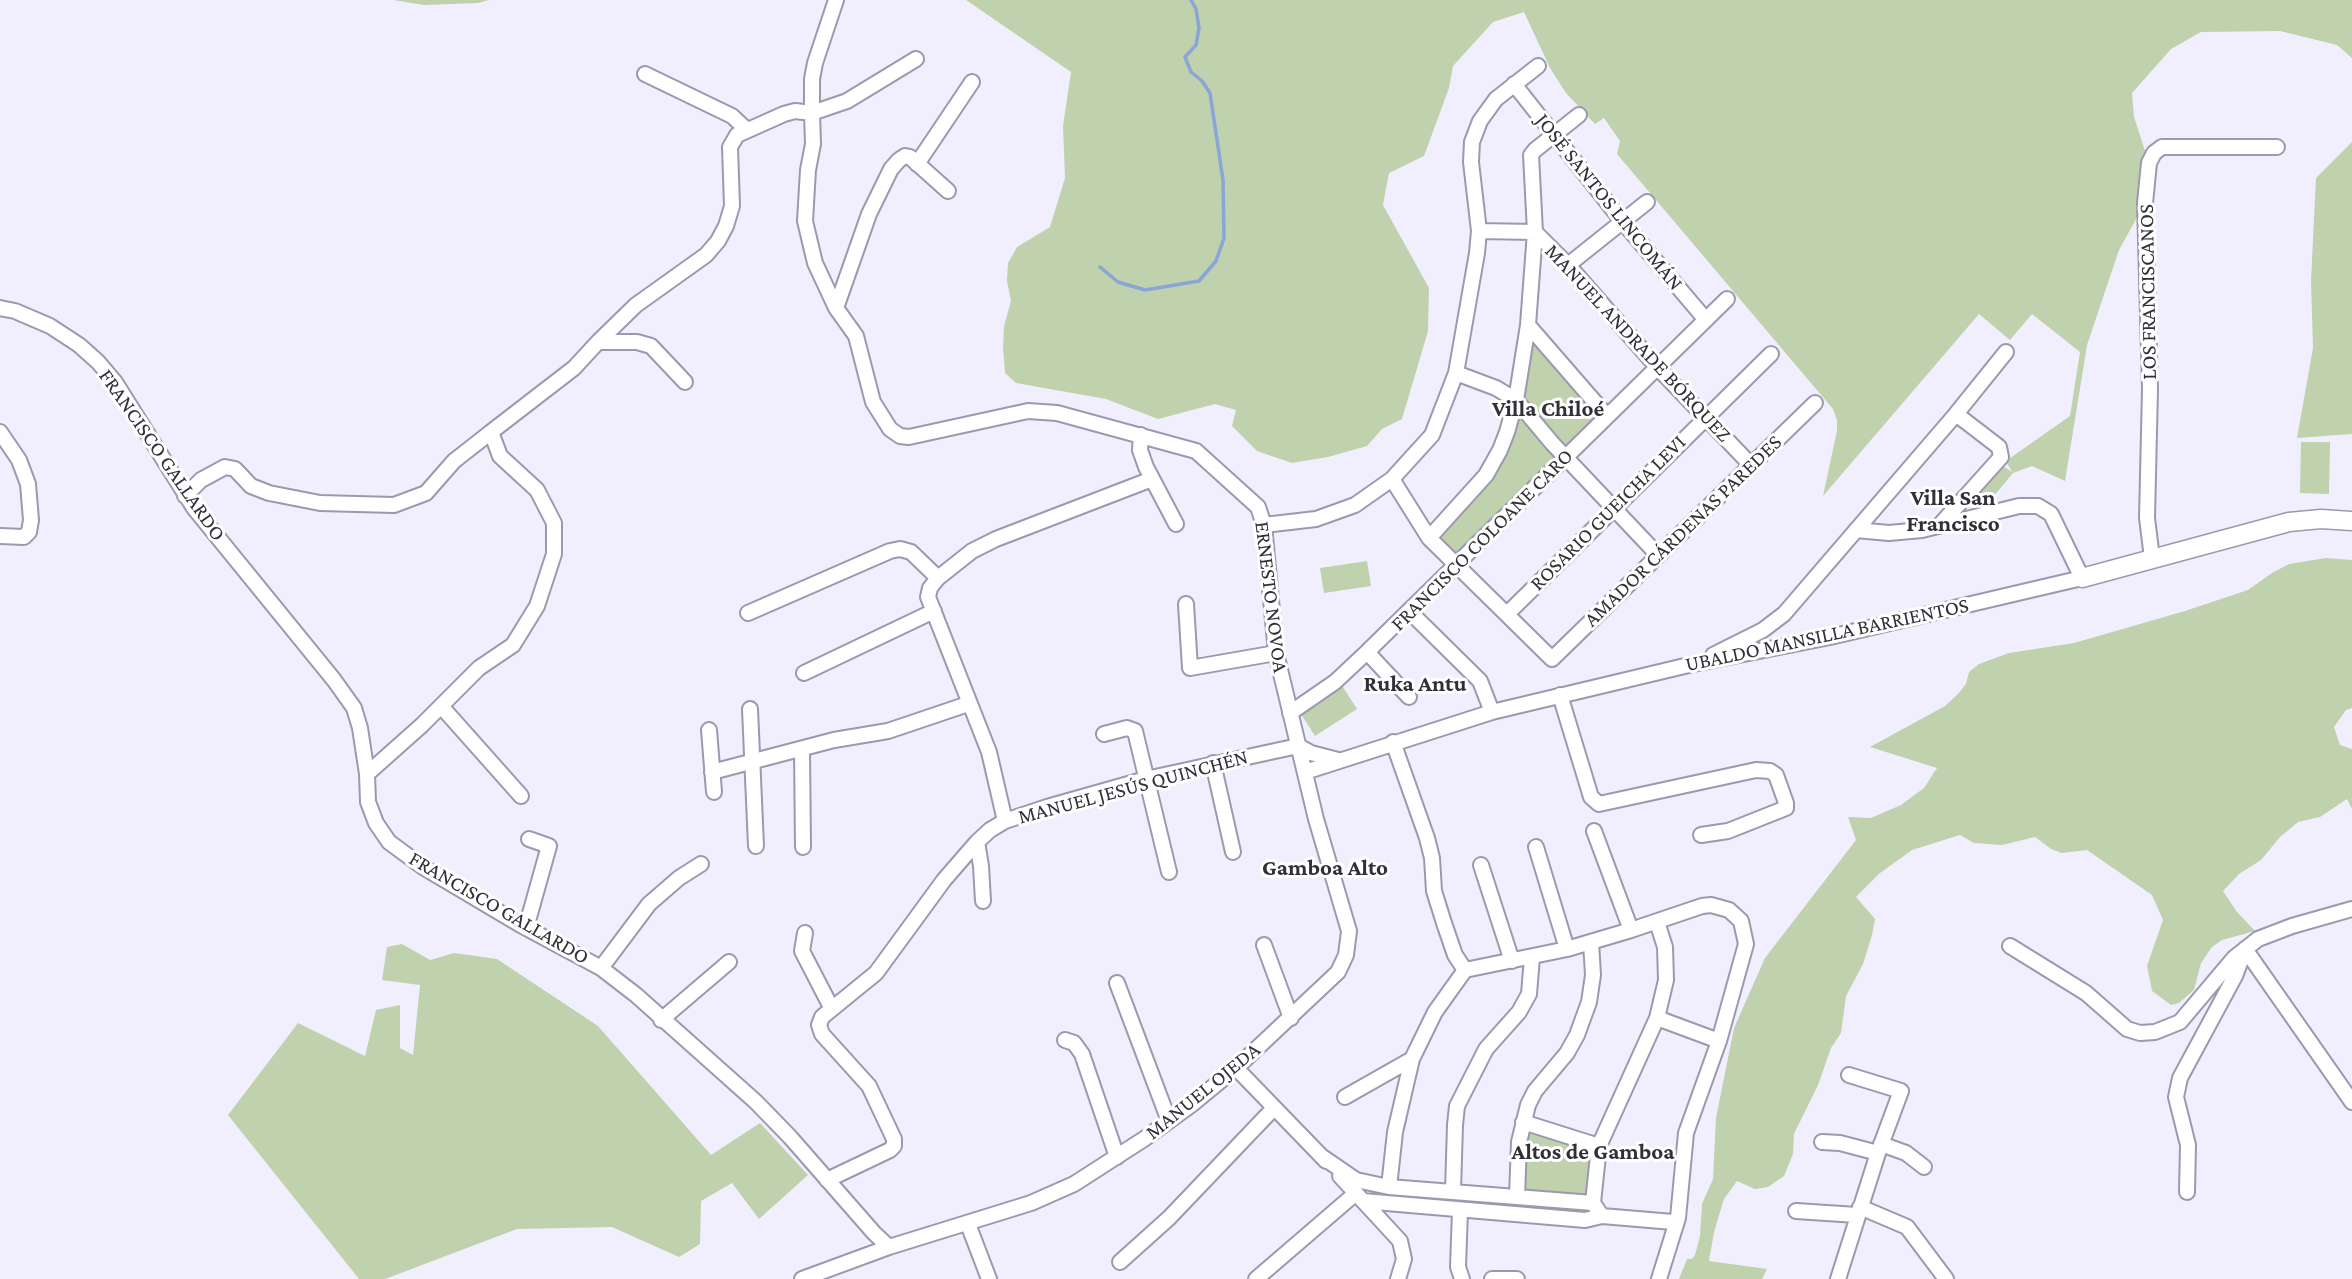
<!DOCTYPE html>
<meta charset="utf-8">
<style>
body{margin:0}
canvas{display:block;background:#f1effe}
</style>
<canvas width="2352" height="1279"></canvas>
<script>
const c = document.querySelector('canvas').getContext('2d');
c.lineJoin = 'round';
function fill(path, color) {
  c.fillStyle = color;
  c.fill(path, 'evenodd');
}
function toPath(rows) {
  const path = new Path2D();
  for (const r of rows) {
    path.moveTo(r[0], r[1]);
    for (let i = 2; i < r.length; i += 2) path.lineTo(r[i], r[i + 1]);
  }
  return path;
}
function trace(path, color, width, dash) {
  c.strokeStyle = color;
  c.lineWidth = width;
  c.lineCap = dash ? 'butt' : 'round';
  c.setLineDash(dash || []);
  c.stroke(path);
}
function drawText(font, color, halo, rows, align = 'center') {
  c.font = font + ' "Crimson Pro",serif';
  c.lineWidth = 6;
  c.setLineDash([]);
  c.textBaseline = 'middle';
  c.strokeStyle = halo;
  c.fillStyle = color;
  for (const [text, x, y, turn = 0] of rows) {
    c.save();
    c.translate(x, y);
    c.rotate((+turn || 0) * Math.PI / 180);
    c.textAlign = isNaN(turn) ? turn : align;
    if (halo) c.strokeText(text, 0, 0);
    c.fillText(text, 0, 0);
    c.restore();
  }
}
const green = toPath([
 [393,0,489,0,478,3,424,5],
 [966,0,2352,0,2352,58,2337,45,2280,31,2201,32,2171,49,2132,93,2134,117,2149,163,2145,203,2119,250,2087,345,2065,481,2032,466,2013,473,1988,503,1963,505,2000,464,2012,472,2006,461,2070,416,2080,352,2032,314,2010,340,1979,314,1823,496,1837,431,1837,420,1833,409,1617,154,1620,141,1604,118,1595,124,1566,93,1550,68,1524,12,1493,22,1453,66,1449,88,1424,156,1389,173,1383,205,1429,288,1428,331,1402,419,1382,429,1367,446,1328,457,1292,463,1257,451,1232,426,1236,410,1215,404,1158,419,1106,399,1016,383,1005,373,1003,348,1004,326,1011,301,1007,281,1008,263,1017,247,1050,227,1065,178,1063,126,1071,72],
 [2352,142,2352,434,2297,438,2313,348,2311,281,2316,178],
 [1528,328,1606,415,1456,562,1431,538,1491,470],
 [2301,442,2330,442,2329,494,2300,493],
 [2326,558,2352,560,2352,708,2346,710,2334,727,2340,745,2352,749,2352,809,2347,799,2320,817,2298,822,2280,837,2261,860,2239,874,2223,891,2237,912,2255,931,2222,940,2212,947,2201,963,2194,990,2179,1003,2171,1005,2152,991,2147,966,2163,920,2152,895,2087,850,2062,853,2051,849,2035,837,2002,845,1974,843,1960,835,1912,850,1880,873,1856,897,1875,919,1872,935,1863,964,1846,996,1841,1033,1831,1048,1818,1085,1794,1134,1793,1154,1784,1176,1768,1187,1755,1189,1737,1181,1724,1199,1714,1232,1709,1261,1767,1269,1762,1279,1679,1279,1687,1259,1692,1259,1695,1255,1700,1236,1702,1204,1713,1179,1716,1118,1734,1028,1765,958,1856,840,1848,817,1871,818,1901,805,1924,788,1937,768,1870,747,1945,706,1958,694,1966,684,1969,672,1979,664,2009,653,2074,643,2185,611,2248,590,2272,573,2289,564],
 [1367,561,1371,586,1324,593,1320,568],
 [1341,684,1357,709,1315,736,1299,711],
 [402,944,430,960,454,953,497,959,598,1026,711,1155,760,1123,808,1175,759,1219,732,1183,701,1201,700,1244,679,1257,612,1227,517,1229,385,1279,359,1279,228,1115,298,1023,365,1056,376,1010,400,1005,400,1048,413,1055,420,985,382,980,387,947],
 [1526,1126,1594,1149,1587,1197,1520,1192]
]);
const stream = toPath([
 [1100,267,1118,282,1145,290,1199,281,1216,261,1224,238,1223,180,1210,93,1202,81,1191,72,1185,57,1196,45,1199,28,1196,9,1191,0]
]);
const minor = toPath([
 [836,0,815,63,812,79,812,113,847,101,916,59],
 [645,74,732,116,747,130],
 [1514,84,1622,221,1706,320],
 [917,164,972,82],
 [1479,231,1535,232,1568,265,1658,368,1750,464],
 [1568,265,1647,202],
 [0,308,15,311,50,326,79,345,98,362,115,382,194,508,334,680,354,708,360,728,367,774,368,802,376,823,389,842,423,867,519,924,601,968,636,995,756,1102,790,1137,874,1233,889,1247],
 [836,308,869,214,891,169,899,160,905,156,910,157,948,191],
 [1528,325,1607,416],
 [598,342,636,305,706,255,718,241,726,226,732,206,730,147,737,135,784,114,795,111,812,113,813,144,808,170,805,221,815,263,836,308,856,336,873,402,890,429,900,436,909,437,1028,411,1057,413,1196,451,1258,507,1264,525,1276,653,1316,819,1349,931,1346,955,1338,972,1236,1068,1191,1105,1144,1139,1074,1184,1031,1203,889,1247,802,1279],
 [1456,373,1496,388,1516,400,1552,443,1657,554],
 [0,432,19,460,28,484,31,520,29,532,24,537,0,536],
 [1141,435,1140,450,1146,467,1176,524],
 [1392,479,1429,538,1552,659,1815,403],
 [185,496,201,480,225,467,235,469,251,486,269,493,320,503,394,505,426,493,454,461,491,432],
 [1264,525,1316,519,1355,505,1392,479,1432,435,1456,373,1477,253,1479,231,1471,162,1472,142,1480,121,1496,99,1538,66],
 [1940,525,2001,457,1999,447,1956,414],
 [1429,538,1486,475,1500,450,1507,432,1516,400,1528,325,1535,232,1531,155,1535,150,1579,115],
 [2152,558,2147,518,2150,389,2145,203,2149,163,2154,153,2162,147,2277,147],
 [1186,604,1190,668,1276,653],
 [1410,612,1480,681,1492,712],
 [748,613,890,551,900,549,911,552,938,578],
 [1507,614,1771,354],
 [1367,652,1409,697],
 [1713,655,1763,630,1784,614,1956,414,2006,352],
 [804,673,934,611],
 [1560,695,1591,797,1599,804,1756,770,1770,771,1776,775,1786,803,1786,808,1728,831,1701,835],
 [441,706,521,796],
 [750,709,756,846],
 [1290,713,1335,682,1367,652,1727,299],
 [709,730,714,792],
 [1104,734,1127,728,1135,731,1169,872],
 [1393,742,1427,838,1432,858,1434,891,1444,923,1455,955,1465,970],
 [1298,746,1311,753,1338,760],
 [802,749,803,847],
 [1213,763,1233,852],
 [712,772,834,740,888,731,968,704],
 [1305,772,1492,712,1693,664,1830,637,2082,578,2051,514,2038,506,2019,506,1922,530,1889,533,1856,530],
 [367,774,422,725,479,668,513,645,537,606,554,554,554,523,537,490,500,456,491,432,574,368,598,342,637,342,651,346,685,382],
 [1005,821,989,752,928,597,930,588,938,578,972,551,996,539,1152,479],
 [1594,831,1631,930],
 [977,842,981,866,983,901],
 [1536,847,1567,949],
 [1481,865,1512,961],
 [526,928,549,846,529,839],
 [805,933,802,951,832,1009],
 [1264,945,1291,1018],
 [2010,946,2086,993,2127,1029,2140,1033,2155,1032,2180,1022,2234,958,2258,939,2292,926,2352,909],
 [2245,949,2352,1102],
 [601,968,649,904,679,878,701,864],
 [1465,970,1567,949,1631,930,1702,906,1711,905,1729,910,1741,921,1746,944,1719,1041,1686,1133,1678,1218,1659,1279],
 [1117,983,1169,1121],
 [1657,1018,1719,1041],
 [661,1020,729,962],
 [1065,1040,1074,1043,1082,1054,1117,1157],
 [1236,1068,1326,1161],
 [1345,1097,1412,1059],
 [1523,1122,1599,1146],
 [1822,1142,1840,1143,1878,1153],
 [1881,1144,1906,1153,1924,1167],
 [1321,1156,1356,1180,1389,1187,1593,1203],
 [1340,1176,1400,1241,1404,1259,1398,1279],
 [827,1180,890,1150,894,1146,894,1139,869,1086,822,1034,819,1025,822,1017,876,973,944,880,977,842,990,830,1005,821,1047,807,1146,779,1298,746],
 [1389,1187,1395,1132,1412,1059,1435,1012,1465,970],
 [1453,1191,1455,1125,1457,1106,1486,1049,1519,1012,1529,994,1532,957],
 [2187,1192,2188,1145,2176,1097,2180,1078,2235,976,2244,952],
 [1517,1197,1519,1142,1528,1105,1535,1091,1567,1053,1577,1035,1589,1002,1593,975,1591,942],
 [1363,1201,1585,1220,1602,1216,1673,1222,1676,1225],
 [1860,1207,1907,1227,1946,1279],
 [1460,1210,1458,1267,1462,1279],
 [1796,1211,1857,1215],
 [1602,1216,1593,1203,1599,1146,1657,1018,1666,980,1665,947,1657,922],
 [968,1224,989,1279],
 [1120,1262,1169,1218,1274,1108],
 [1256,1279,1356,1193],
 [1492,1279,1517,1279],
 [1838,1279,1878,1153,1901,1091,1849,1075]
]);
const major = toPath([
 [2082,578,2289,522,2321,519,2352,521]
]);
const streetNames = [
 ["JOSÉ SANTOS LINCOMÁN",1609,202,51],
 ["LOS FRANCISCANOS",2148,292,-91],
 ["MANUEL ANDRADE BÓRQUEZ",1638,343,47],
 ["FRANCISCO GALLARDO",162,455,55],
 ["ROSARIO GUEICHA LEVI",1608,513,-45],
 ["AMADOR CÁRDENAS PAREDES",1683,531,-44],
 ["FRANCISCO COLOANE CARO",1482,540,-45],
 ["ERNESTO NOVOA",1271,597,83],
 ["UBALDO MANSILLA BARRIENTOS",1827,635,-12],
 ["MANUEL JESÚS QUINCHÉN",1133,787,-15],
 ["FRANCISCO GALLARDO",499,908,30],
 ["MANUEL OJEDA",1203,1091,-39]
];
const neighbourhoodNames = [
 ["Villa Chiloé",1548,409],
 ["Villa San",1953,498],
 ["Francisco",1953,524],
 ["Ruka Antu",1415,684],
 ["Gamboa Alto",1325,868],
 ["Altos de Gamboa",1593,1152]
];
fill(green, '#bfd1ad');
trace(stream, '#8aa5d7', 3.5);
trace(minor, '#9c99af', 18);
trace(major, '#9c99af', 21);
trace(minor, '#fff', 14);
trace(major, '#fff', 18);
drawText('21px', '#312f38', '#fff', streetNames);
drawText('bold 23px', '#312f38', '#fff', neighbourhoodNames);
</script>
